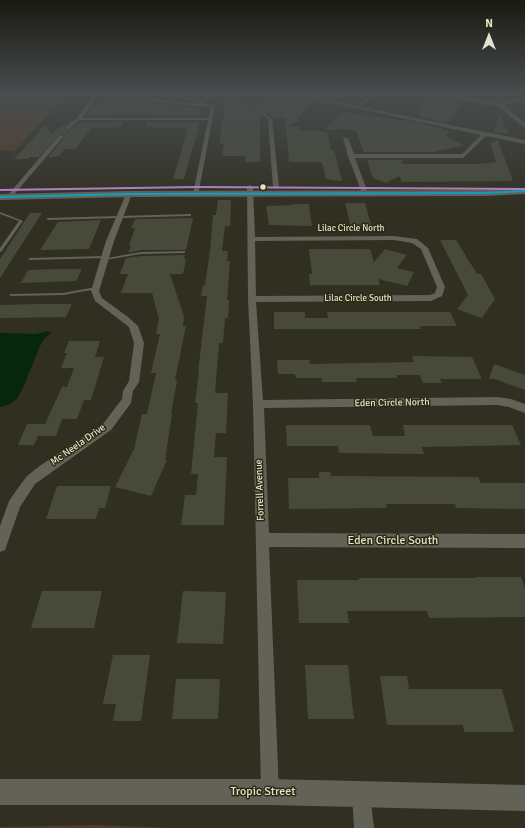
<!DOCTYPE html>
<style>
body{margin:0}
#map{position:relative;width:525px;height:828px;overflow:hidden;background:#302f21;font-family:Signika,sans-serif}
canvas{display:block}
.north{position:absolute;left:469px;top:16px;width:40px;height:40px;-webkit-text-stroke:3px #2c2a11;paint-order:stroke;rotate:0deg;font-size:11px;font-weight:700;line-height:16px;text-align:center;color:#e1e0d1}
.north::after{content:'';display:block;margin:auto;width:14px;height:18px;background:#e1e0d1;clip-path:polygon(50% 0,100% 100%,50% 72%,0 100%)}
</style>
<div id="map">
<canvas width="525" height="828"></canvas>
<div class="north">N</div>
</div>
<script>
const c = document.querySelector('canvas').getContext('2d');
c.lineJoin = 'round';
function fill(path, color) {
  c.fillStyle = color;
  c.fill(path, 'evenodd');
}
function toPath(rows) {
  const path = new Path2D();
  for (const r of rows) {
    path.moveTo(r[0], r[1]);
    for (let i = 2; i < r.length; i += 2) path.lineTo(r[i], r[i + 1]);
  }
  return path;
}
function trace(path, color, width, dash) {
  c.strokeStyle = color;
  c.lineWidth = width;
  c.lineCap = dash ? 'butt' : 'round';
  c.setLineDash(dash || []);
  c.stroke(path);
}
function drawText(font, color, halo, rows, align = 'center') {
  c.font = font + ' Signika,sans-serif';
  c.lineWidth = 3;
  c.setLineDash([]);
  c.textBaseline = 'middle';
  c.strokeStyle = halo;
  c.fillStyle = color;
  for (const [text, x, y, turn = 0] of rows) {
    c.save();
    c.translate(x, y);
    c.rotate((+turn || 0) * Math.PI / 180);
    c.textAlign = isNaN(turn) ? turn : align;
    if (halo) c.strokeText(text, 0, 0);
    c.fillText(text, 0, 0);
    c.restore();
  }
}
const green = toPath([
 [0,94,67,94,15,151,0,150],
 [438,94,525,94,525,96,502,101,493,102],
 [95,825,172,828,0,828,0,827]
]);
const water = toPath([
 [47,331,51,333,44,339,40,346,22,390,16,400,10,404,0,407,0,333,36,334]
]);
const building = toPath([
 [135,94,172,94,190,96,193,94,204,96,196,101,131,95],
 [272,96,312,102,298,118,298,120,289,127,299,126,299,130,327,132,331,150,334,150,342,181,326,179,322,162,289,162,285,118,271,117,261,108,248,108,246,109,248,110,258,111,263,116,260,116,260,162,245,162,245,156,222,156,224,144,219,143,226,99,256,105],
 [430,98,441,100,437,106,438,108,443,107,447,100,462,103,448,123,418,117,421,108],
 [106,99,200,108,198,114,201,115,201,116,150,116,150,115,85,116,91,108],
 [342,112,415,122,444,129,443,130,449,131,445,136,465,145,434,152,364,152,356,131,346,129,325,130],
 [499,114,509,134,493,132],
 [73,119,64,126,64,130,70,130,81,122,123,122,120,127,91,128,76,149,65,149,59,156,48,157,65,137,64,135,59,134,39,157,30,157,29,159,14,159,45,125,51,133],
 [147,122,200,122,184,179,173,179,188,128,145,127],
 [498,140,513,181,402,182,399,176,386,183,373,178,367,160,406,160,401,161,402,164,478,164,496,162,490,143],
 [218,200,231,200,230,226,225,226,222,251,228,251,227,261,230,261,227,300,229,300,228,318,225,318,223,343,219,343,215,393,228,393,226,433,216,433,214,457,227,457,224,525,181,525,185,495,196,495,198,474,191,474,198,403,195,403,199,372,198,372,207,296,201,296,203,285,205,285,210,251,213,215,216,215],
 [345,203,365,203,372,228,351,228],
 [292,204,309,204,312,226,269,225,266,206,293,205],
 [30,213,42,213,0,278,0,259],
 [193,218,186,250,141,250,128,253,131,246,129,246,135,228,131,228,135,219],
 [101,220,89,249,40,250,58,222],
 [440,240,456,240,477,274,481,274,495,299,482,318,457,309,468,295],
 [309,249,370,249,374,262,385,249,407,255,397,268,414,272,407,286,378,279,380,285,310,285,309,274,312,274],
 [185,255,184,259,186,259,183,274,170,274,184,317,183,326,186,326,175,380,177,380,171,414,172,414,165,460,167,460,151,496,115,487,134,449,142,414,147,414,156,373,151,373,160,334,156,334,159,319,152,293,121,293,128,274,120,274,126,258,141,256],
 [59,269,82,269,76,281,21,283,28,270],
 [40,304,72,304,66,317,0,318,0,305],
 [274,312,305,312,305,318,328,318,327,312,450,312,457,326,420,326,421,329,274,329],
 [69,341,100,341,95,357,104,357,91,400,84,400,77,419,62,419,56,436,38,436,34,445,18,445,27,424,45,424,62,387,67,387,74,368,61,368,67,353,64,353],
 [412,356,472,357,482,379,440,379,442,383,423,383,420,375,397,375,397,378,356,378,357,382,322,382,322,378,296,378,295,374,278,374,277,360,309,360,310,364,414,362],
 [494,364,525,375,525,390,495,379,489,379],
 [286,425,370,425,373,436,405,436,403,425,512,425,521,445,422,447,424,454,339,453,338,446,287,446],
 [319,472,330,472,331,476,478,477,481,483,525,483,525,509,456,508,455,504,386,504,387,508,289,509,288,478,319,478],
 [57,486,111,486,105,508,99,508,96,519,46,519],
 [476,577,521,577,525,589,525,617,429,618,427,611,347,611,349,623,299,623,297,580,359,580,359,578,476,578],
 [42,591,102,591,94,628,31,628],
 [183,591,226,592,223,644,177,643],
 [113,655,150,655,141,721,113,721,116,704,103,704],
 [305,665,348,665,354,719,308,719],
 [380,676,407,676,409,689,502,689,514,732,464,732,463,725,387,725],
 [176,679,220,679,218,719,172,719]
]);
const lane = toPath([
 [248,109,261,109,271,119,269,120,259,110,248,109],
 [0,212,23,221,1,252,0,252,0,248,19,221,0,214,0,212],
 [190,214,191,214,191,216,48,220,46,219,48,218,190,214],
 [184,251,185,251,185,253,141,254,105,260,104,260,104,258,30,260,28,259,30,258,105,256,106,256,107,258,141,252,184,251],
 [96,287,98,288,97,289,63,295,11,296,9,295,11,294,63,293,96,287]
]);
const street = toPath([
 [92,94,103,94,196,103,208,95,212,95,212,97,201,103,215,106,198,195,193,194,208,120,80,120,69,129,65,129,65,127,77,118,94,95,92,94],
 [98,96,196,106,210,107,208,118,82,118,98,96],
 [290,94,296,94,357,106,370,94,374,94,361,107,525,140,525,144,486,136,463,158,355,158,368,193,365,195,362,193,348,156,343,137,348,138,354,154,462,154,481,135,290,94],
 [446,95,448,96,442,106,438,107,446,95],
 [270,118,272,119,279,187,276,189,273,187,268,119,270,118],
 [59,135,64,136,11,198,7,198,7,196,59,135],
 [250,185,253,187,255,237,394,236,417,239,428,248,445,287,442,296,431,301,256,302,263,400,497,397,511,399,525,404,525,413,509,407,497,405,264,408,269,533,525,534,525,548,269,547,279,792,277,799,270,801,263,799,261,792,253,404,248,299,247,187,250,185],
 [394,240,412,243,421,249,437,287,435,293,430,295,256,296,255,241,394,240],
 [129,192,132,194,114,241,99,291,102,298,128,317,138,326,144,343,139,382,133,391,131,403,111,430,35,484,20,507,5,550,0,552,0,526,9,501,18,488,27,476,41,465,103,424,122,399,123,391,129,381,134,343,129,327,95,301,91,291,106,241,126,194,129,192],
 [361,785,368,787,370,794,374,828,354,828,352,794,354,787,361,785]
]);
const secondary = toPath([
 [427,94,439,94,499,102,525,97,525,101,504,105,525,123,525,128,497,106,430,96,427,94],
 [0,779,270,779,525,785,525,811,270,805,0,805,0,779]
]);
const primary = toPath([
 [525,188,525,194,485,196,129,197,0,200,0,194,129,191,485,190,525,188]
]);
const bus1 = toPath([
 [525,190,525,192,485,194,129,195,0,198,0,196,129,193,485,192,525,190]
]);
const bus2 = toPath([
 [197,186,525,188,525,190,197,188,0,191,0,189,197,186]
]);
const markers = [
 [263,187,3.5,"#e1e0d1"]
];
const farStreetnames = [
 ["Lilac Circle North",351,229],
 ["Lilac Circle South",358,299]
];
const streetNames = [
 ["Eden Circle North",392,403,-1],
 ["Mc Neela Drive",78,445,-35],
 ["Forrell Avenue",260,490,-92]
];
const nearStreetnames = [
 ["Eden Circle South",393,541],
 ["Tropic Street",263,792]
];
fill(green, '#543c28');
fill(water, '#07260e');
fill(building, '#474a3a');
fill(lane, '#636257');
fill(street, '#636257');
fill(secondary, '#636257');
fill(primary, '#696558');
fill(bus1, '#06acd0');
fill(bus2, '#c787e3');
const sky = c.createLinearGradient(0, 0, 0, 209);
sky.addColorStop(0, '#1a1a12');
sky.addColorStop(0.45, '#484d4e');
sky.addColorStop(1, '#484d4e00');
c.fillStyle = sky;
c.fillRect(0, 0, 525, 209);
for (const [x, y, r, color] of markers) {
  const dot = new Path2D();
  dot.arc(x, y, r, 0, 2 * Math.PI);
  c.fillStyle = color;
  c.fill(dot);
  trace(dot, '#2c2a11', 1.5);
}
drawText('9px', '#e1e0d1', '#2c2a11', farStreetnames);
drawText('10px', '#e1e0d1', '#2c2a11', streetNames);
drawText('12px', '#e1e0d1', '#2c2a11', nearStreetnames);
</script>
